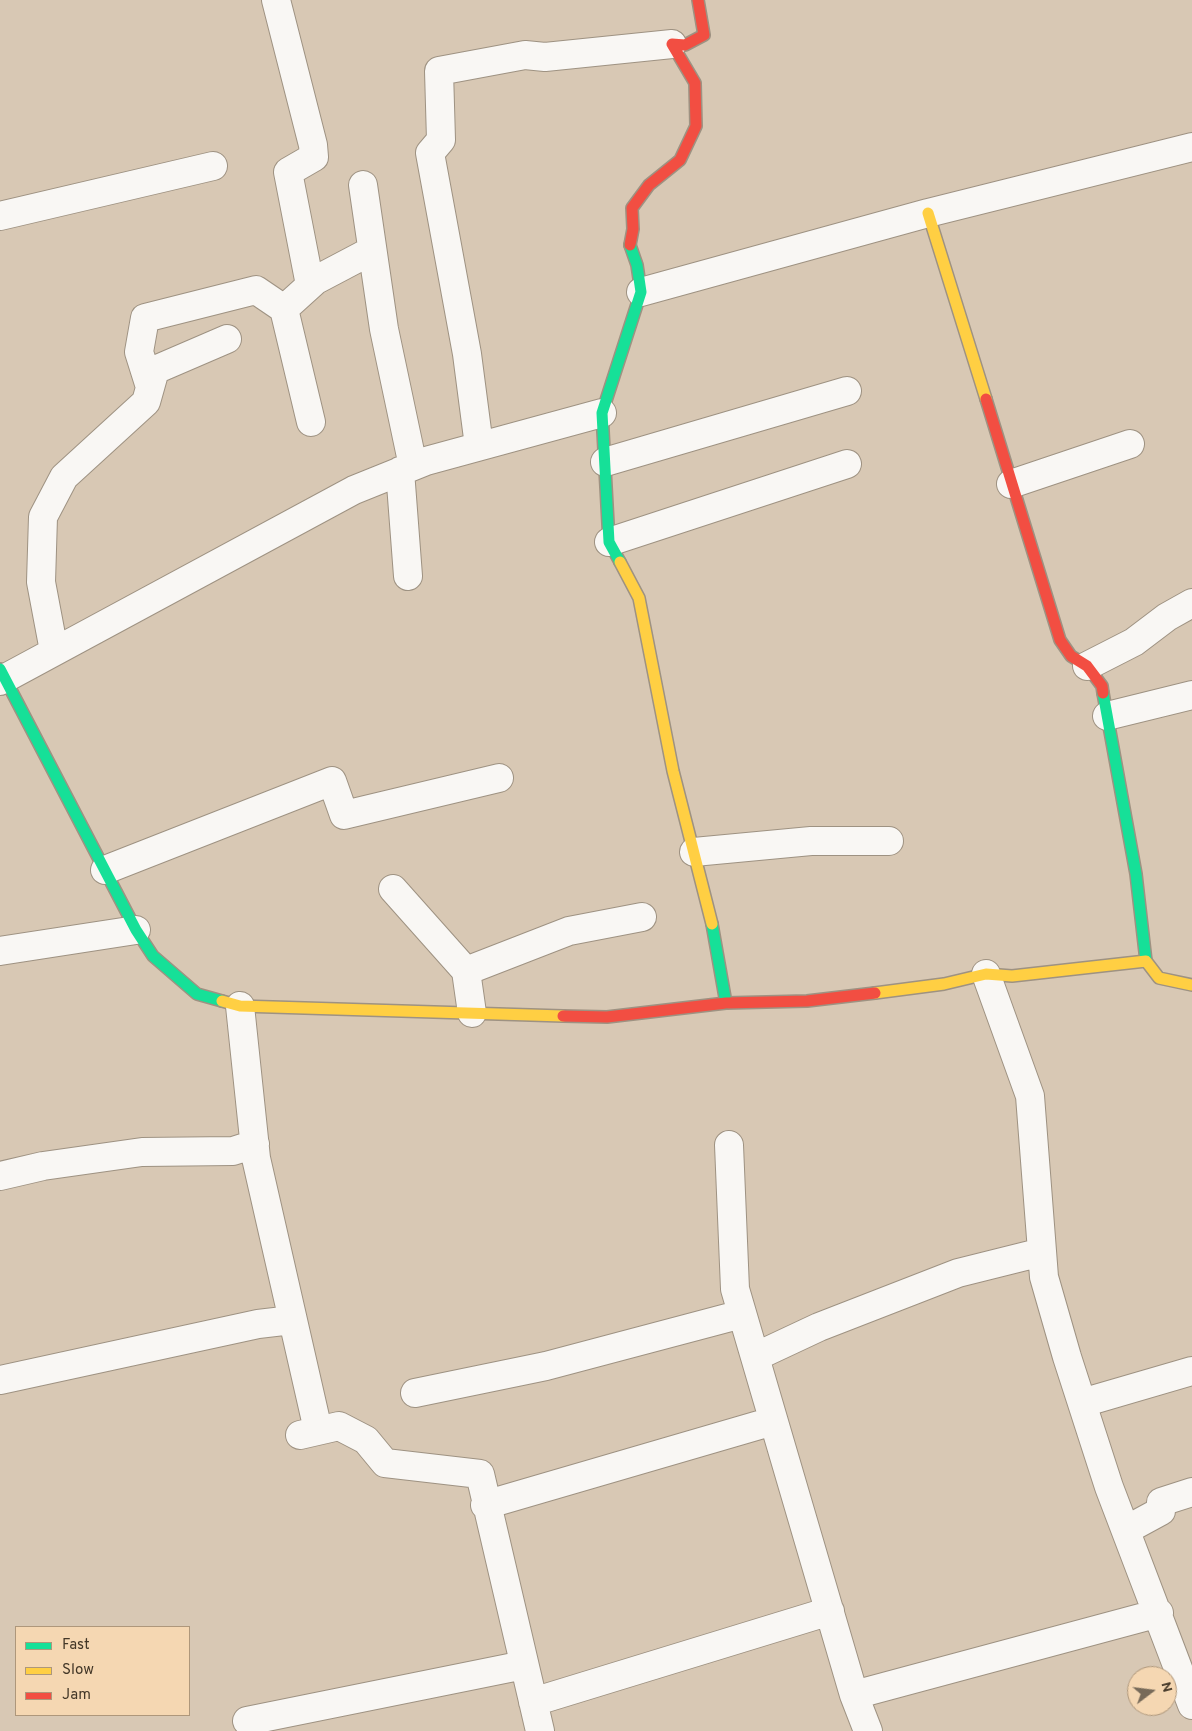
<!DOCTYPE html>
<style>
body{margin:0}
#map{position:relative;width:1192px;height:1731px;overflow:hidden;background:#d8c8b4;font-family:Overpass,sans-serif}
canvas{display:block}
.legend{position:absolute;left:15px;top:1626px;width:175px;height:90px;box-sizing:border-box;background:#f5d7b2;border:1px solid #ae977b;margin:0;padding:6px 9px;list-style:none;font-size:15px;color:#433728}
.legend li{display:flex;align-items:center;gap:10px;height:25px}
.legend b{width:25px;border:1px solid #ae977b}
.north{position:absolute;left:1127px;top:1666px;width:50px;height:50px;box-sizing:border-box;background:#f5d7b2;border:1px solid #ae977b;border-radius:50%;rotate:75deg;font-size:14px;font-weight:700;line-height:20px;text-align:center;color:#433728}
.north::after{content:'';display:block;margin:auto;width:18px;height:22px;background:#776a59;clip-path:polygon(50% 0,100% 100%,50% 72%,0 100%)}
</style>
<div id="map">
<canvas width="1192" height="1731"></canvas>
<ul class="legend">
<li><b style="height:6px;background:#16e098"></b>Fast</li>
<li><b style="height:6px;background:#ffcf43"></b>Slow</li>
<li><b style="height:6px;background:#f24e42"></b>Jam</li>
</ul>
<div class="north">N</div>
</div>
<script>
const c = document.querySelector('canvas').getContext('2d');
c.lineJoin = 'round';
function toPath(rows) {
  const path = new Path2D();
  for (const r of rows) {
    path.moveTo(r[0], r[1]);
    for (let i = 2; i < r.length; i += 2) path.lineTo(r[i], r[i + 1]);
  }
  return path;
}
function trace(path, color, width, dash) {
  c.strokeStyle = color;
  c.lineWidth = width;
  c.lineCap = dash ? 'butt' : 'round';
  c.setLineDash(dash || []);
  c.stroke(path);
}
const street = toPath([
 [276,0,313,145,314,157,288,172,310,285],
 [363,185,384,329,413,466],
 [0,216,213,166],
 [641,292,928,213,1192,147],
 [150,387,139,352,145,318,256,290,284,309],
 [311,422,284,309,316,280,371,251],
 [479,446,467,354,430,153,441,140,439,71,525,55,545,57,672,44],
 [605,462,847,391],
 [400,471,408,576],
 [1011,484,1130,444],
 [609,542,847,464],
 [54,651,41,582,43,517,64,477,146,402,155,370,227,339],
 [1087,666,1134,642,1167,617,1192,603],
 [0,681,354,490,426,461,602,413],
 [1107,716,1192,695],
 [694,852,811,841,889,841],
 [105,870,332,781,344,815,499,778],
 [393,889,466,971,569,931,642,917],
 [0,951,136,930],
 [466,971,472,1013],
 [986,974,1030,1096,1044,1277,1067,1357,1109,1487,1192,1705],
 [240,1006,256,1158,318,1430],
 [729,1145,735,1289,854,1695,868,1731],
 [0,1176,43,1166,142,1152,233,1151,255,1144],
 [755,1357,819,1327,958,1273,1042,1252],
 [0,1380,258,1324,292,1320],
 [415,1393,546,1366,742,1314],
 [1082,1403,1192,1371],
 [300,1435,339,1426,366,1440,385,1463,480,1474,540,1731],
 [485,1505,773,1421],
 [1126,1530,1161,1511,1161,1502,1192,1492],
 [854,1695,1159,1613],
 [533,1702,830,1611],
 [247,1721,524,1665]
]);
const fast = toPath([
 [620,562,609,542,602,413,641,292,637,265,630,245],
 [0,669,136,930,153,956,197,994,222,1001],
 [1103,693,1136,874,1146,961],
 [712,924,726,1003]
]);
const slow = toPath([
 [928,213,986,399],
 [620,562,639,598,673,771,712,924],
 [875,993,944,984,986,974,1012,976,1146,961,1159,978,1192,985],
 [222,1001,240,1006,563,1016]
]);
const jam = toPath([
 [630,245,633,229,632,208,649,185,680,160,696,126,695,83,672,44,685,45,704,35,698,0],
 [986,399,1060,640,1071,656,1087,666,1102,686,1103,693],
 [563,1016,607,1017,726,1003,807,1001,875,993]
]);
trace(street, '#9e9282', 30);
trace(fast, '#9e9282', 14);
trace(slow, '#9e9282', 14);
trace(jam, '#9e9282', 14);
trace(street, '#f9f7f4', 28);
trace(fast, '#16e098', 11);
trace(slow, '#ffcf43', 11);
trace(jam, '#f24e42', 11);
</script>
